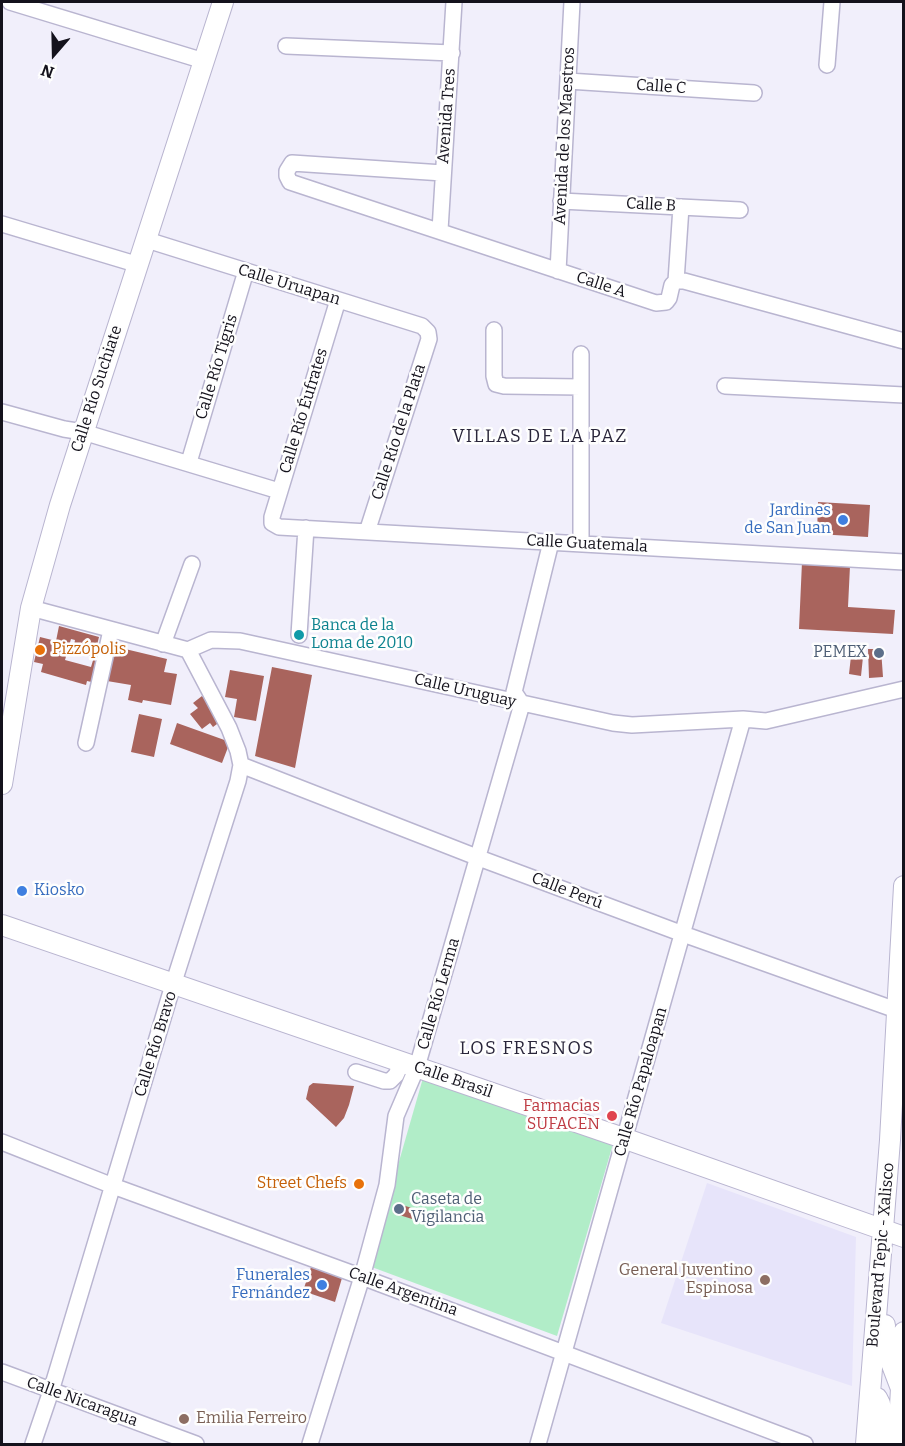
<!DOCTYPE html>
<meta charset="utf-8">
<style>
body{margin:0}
#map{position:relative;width:905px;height:1446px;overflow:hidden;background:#f1effb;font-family:Bitter,serif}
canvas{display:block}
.frame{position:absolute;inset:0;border:3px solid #14121c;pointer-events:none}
.north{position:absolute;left:24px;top:24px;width:60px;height:60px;-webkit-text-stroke:4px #fefefe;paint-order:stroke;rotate:200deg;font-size:16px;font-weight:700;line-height:24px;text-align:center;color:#14121c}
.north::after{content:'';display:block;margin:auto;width:21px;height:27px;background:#14121c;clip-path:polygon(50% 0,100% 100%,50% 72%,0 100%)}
</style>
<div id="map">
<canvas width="905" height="1446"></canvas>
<div class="frame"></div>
<div class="north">N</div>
</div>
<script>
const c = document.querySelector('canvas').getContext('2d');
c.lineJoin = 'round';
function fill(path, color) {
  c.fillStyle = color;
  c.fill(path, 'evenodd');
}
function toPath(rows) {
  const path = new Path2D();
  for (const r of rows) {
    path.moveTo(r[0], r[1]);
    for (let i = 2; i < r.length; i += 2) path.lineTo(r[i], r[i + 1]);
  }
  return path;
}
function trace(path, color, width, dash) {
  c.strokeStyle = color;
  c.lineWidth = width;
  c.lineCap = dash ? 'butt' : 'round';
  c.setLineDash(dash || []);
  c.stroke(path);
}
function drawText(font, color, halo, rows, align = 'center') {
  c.font = font + ' Bitter,serif';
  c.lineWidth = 5;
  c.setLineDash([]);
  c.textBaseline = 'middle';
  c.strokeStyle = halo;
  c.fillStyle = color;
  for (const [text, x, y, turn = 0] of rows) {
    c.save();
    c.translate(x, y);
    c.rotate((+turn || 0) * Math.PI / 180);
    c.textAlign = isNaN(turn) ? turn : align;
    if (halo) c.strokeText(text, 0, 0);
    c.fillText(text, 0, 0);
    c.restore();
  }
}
const education = toPath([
 [707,1183,856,1237,852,1386,661,1323]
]);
const green = toPath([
 [423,1078,613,1144,557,1336,369,1266]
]);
const building = toPath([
 [818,502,870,505,868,537,817,534],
 [802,562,850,566,848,607,895,610,893,634,799,629],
 [59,626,99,637,97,645,106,647,96,683,87,681,86,685,41,672,43,664,34,662,40,637,56,641],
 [71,639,75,640,73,651,94,657,91,667,65,660],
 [121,648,167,659,164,672,177,674,171,705,143,700,142,703,128,700,131,685,107,681,113,650,120,651],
 [868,649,881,649,883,677,869,678],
 [851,656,863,657,861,676,849,674],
 [272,667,312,675,295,768,255,756],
 [230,670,264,676,256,721,234,717,237,699,225,697],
 [202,696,221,721,213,727,210,723,202,729,190,714,198,708,193,703],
 [139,714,162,719,154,757,131,752],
 [177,723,230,742,222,763,170,744],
 [313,1083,354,1086,349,1105,344,1118,336,1127,306,1099,309,1086],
 [396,1203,415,1209,412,1219,393,1213],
 [311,1267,342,1278,335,1302,303,1291]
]);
const minor = toPath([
 [10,2,204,61],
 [286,46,452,53],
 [827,65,832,2],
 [568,81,754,93],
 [443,173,292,163,287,171,287,176,290,182,656,303,666,302,669,298,672,285,676,281,684,281,904,341],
 [561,201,740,210],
 [2,224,139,265],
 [440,230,454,2],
 [147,240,422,326,428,332,429,339,367,532],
 [558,271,572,2],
 [676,281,681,207],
 [338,300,272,517,272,523,279,527,904,562],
 [494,330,494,376,496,384,504,386,581,387],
 [725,386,904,395],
 [2,412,64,429,83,432,279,491],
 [189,462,246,271],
 [581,544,581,354],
 [31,608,188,650,211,640,240,641,613,723,632,725,743,719,766,721,904,689],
 [299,635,306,528],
 [163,644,192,564],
 [86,743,111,630],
 [241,765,479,858,683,934,896,1010],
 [356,1072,384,1081,390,1081,396,1075,402,1062],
 [2,1142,113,1186,362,1277,805,1444],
 [2,1372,196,1444],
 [33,1444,51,1391,173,985,238,781,241,765,238,751,229,728,188,650],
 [310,1444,362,1277,387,1185,396,1116,417,1067,522,704,514,692,551,542],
 [538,1444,743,719]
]);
const major = toPath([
 [2,784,31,608,60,505,223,2],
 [2,925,626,1139,904,1237],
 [885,1325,884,1344,900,1386],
 [877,1398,880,1404,883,1444],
 [866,1444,890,1140,904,886],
 [898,1444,904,1332]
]);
const markers = [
 [843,520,6,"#3f7fe0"],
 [299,635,6,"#0f9aa8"],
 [40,650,6,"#e8710a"],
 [879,653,6,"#5c6f8a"],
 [22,891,6,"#3f7fe0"],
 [612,1116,6,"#e0444e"],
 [359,1184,6,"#e8710a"],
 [399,1209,6,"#5c6f8a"],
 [765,1280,6,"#8d6e63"],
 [322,1285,6,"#3f7fe0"],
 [184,1419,6,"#8d6e63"]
];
const streetNames = [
 ["Calle C",661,87,4],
 ["Avenida Tres",447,116,-86],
 ["Avenida de los Maestros",565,136,-87],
 ["Calle B",651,205,3],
 ["Calle Uruapan",289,285,17],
 ["Calle A",601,285,18],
 ["Calle Río Tigris",217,367,-73],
 ["Calle Río Suchiate",97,389,-72],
 ["Calle Río Éufrates",304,411,-73],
 ["Calle Río de la Plata",399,432,-72],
 ["Calle Guatemala",587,544,3],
 ["Calle Uruguay",465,691,13],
 ["Calle Perú",567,891,21],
 ["Calle Río Lerma",439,994,-74],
 ["Calle Río Bravo",156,1044,-73],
 ["Calle Brasil",453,1080,19],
 ["Calle Río Papaloapan",641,1082,-74],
 ["Boulevard Tepic - Xalisco",881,1255,-85],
 ["Calle Argentina",403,1292,20],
 ["Calle Nicaragua",82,1402,20]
];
const shopNames = [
 ["Jardines",831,511],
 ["de San Juan",831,529],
 ["Kiosko",34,891,"left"],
 ["Funerales",310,1276],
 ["Fernández",310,1294]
];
const cultureNames = [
 ["Banca de la",311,626],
 ["Loma de 2010",311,644]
];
const foodNames = [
 ["Pizzópolis",52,650],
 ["Street Chefs",347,1184,"right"]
];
const serviceNames = [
 ["PEMEX",867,653],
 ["Caseta de",411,1200,"left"],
 ["Vigilancia",411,1218,"left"]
];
const healthNames = [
 ["Farmacias",600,1107],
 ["SUFACEN",600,1125]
];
const educationNames = [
 ["General Juventino",753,1271],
 ["Espinosa",753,1289],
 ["Emilia Ferreiro",196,1419,"left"]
];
const neighbourhoodNames = [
 ["VILLAS DE LA PAZ",540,437],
 ["LOS FRESNOS",527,1049]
];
fill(education, '#e7e4fa');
fill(green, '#b1edc8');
fill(building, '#a9645d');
trace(minor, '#b9b5d0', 18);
trace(major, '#b9b5d0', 22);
trace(minor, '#fff', 15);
trace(major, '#fff', 20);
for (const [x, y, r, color] of markers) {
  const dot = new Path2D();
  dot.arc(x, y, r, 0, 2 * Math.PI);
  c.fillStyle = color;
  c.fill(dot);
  trace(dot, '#fefefe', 2);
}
drawText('16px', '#14121c', '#fefefe', streetNames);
drawText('16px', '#366cbe', '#fefefe', shopNames, 'right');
drawText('16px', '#0d838f', '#fefefe', cultureNames, 'left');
drawText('16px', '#c56008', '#fefefe', foodNames, 'left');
drawText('16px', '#4e5e75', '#fefefe', serviceNames, 'right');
drawText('16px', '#be3a42', '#fefefe', healthNames, 'right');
drawText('16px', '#785e54', '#fefefe', educationNames, 'right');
c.letterSpacing = '1.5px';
drawText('18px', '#29253a', '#fefefe', neighbourhoodNames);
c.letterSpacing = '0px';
</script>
